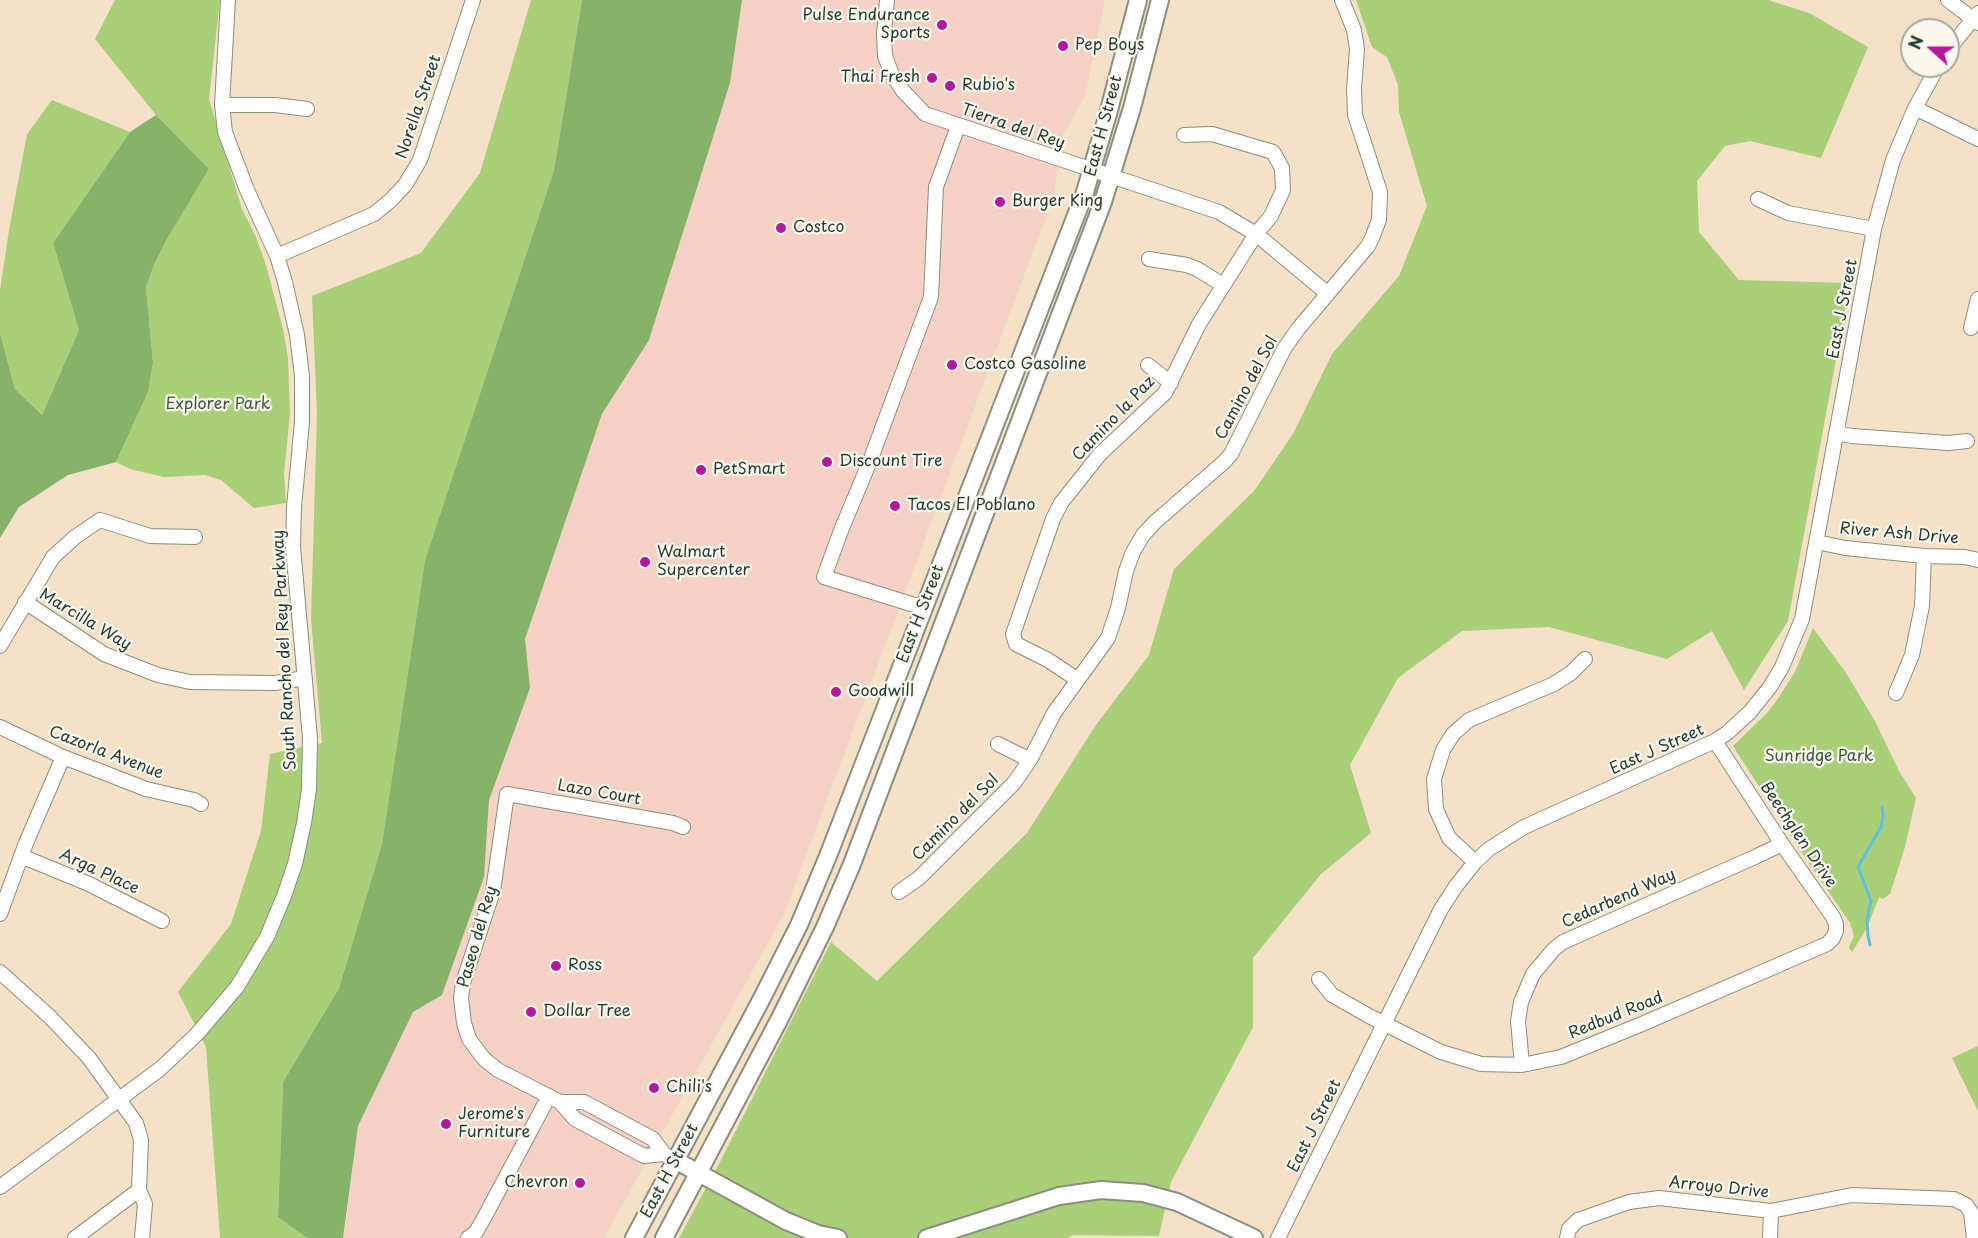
<!DOCTYPE html>
<style>
body{margin:0}
#map{position:relative;width:1978px;height:1238px;overflow:hidden;background:#f4e1c7;font-family:"Playpen Sans",sans-serif}
canvas{display:block}
.north{position:absolute;left:1900px;top:18px;width:60px;height:60px;box-sizing:border-box;background:#fbf7ec;border:2px solid #a3ada2;border-radius:50%;rotate:291deg;font-size:16px;font-weight:700;line-height:24px;text-align:center;color:#1f3d34}
.north::after{content:'';display:block;margin:auto;width:21px;height:27px;background:#b5179e;clip-path:polygon(50% 0,100% 100%,50% 72%,0 100%)}
</style>
<div id="map">
<canvas width="1978" height="1238"></canvas>
<div class="north">N</div>
</div>
<script>
const c = document.querySelector('canvas').getContext('2d');
c.lineJoin = 'round';
function fill(path, color) {
  c.fillStyle = color;
  c.fill(path, 'evenodd');
}
function toPath(rows) {
  const path = new Path2D();
  for (const r of rows) {
    path.moveTo(r[0], r[1]);
    for (let i = 2; i < r.length; i += 2) path.lineTo(r[i], r[i + 1]);
  }
  return path;
}
function trace(path, color, width, dash) {
  c.strokeStyle = color;
  c.lineWidth = width;
  c.lineCap = dash ? 'butt' : 'round';
  c.setLineDash(dash || []);
  c.stroke(path);
}
function drawText(font, color, halo, rows, align = 'center') {
  c.font = font + ' "Playpen Sans",sans-serif';
  c.lineWidth = 4.5;
  c.setLineDash([]);
  c.textBaseline = 'middle';
  c.strokeStyle = halo;
  c.fillStyle = color;
  for (const [text, x, y, turn = 0] of rows) {
    c.save();
    c.translate(x, y);
    c.rotate((+turn || 0) * Math.PI / 180);
    c.textAlign = isNaN(turn) ? turn : align;
    if (halo) c.strokeText(text, 0, 0);
    c.fillText(text, 0, 0);
    c.restore();
  }
}
const built = toPath([
 [742,0,1105,0,1085,96,1063,135,1054,196,784,914,604,1238,344,1238,358,1126,413,1012,442,995,484,877,489,800,530,688,525,639,602,414,649,340,730,83]
]);
const green = toPath([
 [115,0,220,0,209,99,242,209,256,237,266,265,283,329,288,358,290,414,284,473,286,503,254,508,221,480,205,475,164,477,130,469,116,462,148,392,153,363,146,287,154,265,166,241,209,169,156,115,95,39],
 [531,0,582,0,554,170,425,560,382,844,339,988,283,1082,278,1216,307,1238,220,1238,206,1047,178,992,231,924,261,831,270,754,322,743,311,619,317,414,312,296,421,253,480,173],
 [1356,0,1768,0,1809,13,1868,47,1821,158,1750,141,1725,146,1697,181,1699,232,1739,280,1850,283,1788,621,1744,690,1712,631,1667,659,1549,627,1462,631,1398,678,1350,765,1371,833,1321,874,1253,958,1253,1027,1171,1182,1159,1236,1073,1235,1068,1238,679,1238,721,1160,831,942,877,981,1027,833,1096,725,1149,655,1174,569,1254,491,1293,434,1332,354,1399,276,1427,206,1399,112,1398,85,1387,57,1372,47],
 [52,100,130,132,53,243,79,330,42,415,15,389,0,333,0,291,9,230,27,134],
 [1813,628,1846,673,1875,721,1899,771,1916,798,1905,847,1890,894,1883,899,1879,897,1867,928,1852,952,1849,947,1854,936,1850,923,1800,850,1733,746,1767,713,1777,700,1795,672],
 [1978,1046,1978,1111,1952,1058]
]);
const forest = toPath([
 [582,0,742,0,730,83,649,340,602,414,525,639,530,688,489,800,484,877,442,995,413,1012,358,1126,343,1238,307,1238,278,1217,283,1082,339,988,382,844,425,560,554,170],
 [156,115,209,169,166,241,154,265,146,287,153,363,148,392,116,462,68,475,19,507,0,538,0,333,15,389,42,415,79,330,53,243,130,132]
]);
const stream = toPath([
 [1870,945,1868,936,1867,919,1871,901,1858,867,1881,827,1883,817,1882,807]
]);
const minor = toPath([
 [887,0,884,34,885,56,891,72,903,91,925,114,1219,212,1256,234,1328,294],
 [1948,0,1978,23],
 [1948,50,1978,13],
 [222,105,275,105,307,109],
 [1915,108,1978,139],
 [1758,199,1788,213,1874,229],
 [277,256,374,214,391,200,405,185,420,160,473,0],
 [1149,259,1187,265,1197,269,1223,285],
 [1971,328,1978,299],
 [1148,365,1171,383],
 [1836,433,1852,436,1948,443,1967,441],
 [1817,542,1845,548,1924,556,1965,557,1978,560],
 [25,602,104,654,158,675,190,682,275,683,305,678],
 [924,608,824,577,842,528,870,461,931,297,936,187,958,126],
 [0,646,53,557,75,537,100,520,150,536,195,537],
 [1078,680,1048,660,1016,644,1013,634,1053,519,1061,503,1100,454,1165,393,1199,324,1256,234,1271,216,1283,190,1282,168,1273,152,1212,134,1184,135],
 [1896,693,1912,655,1922,606,1924,556],
 [0,727,63,757,105,773,146,789,194,800,201,804],
 [998,744,1030,760],
 [21,856,89,884,162,921],
 [1475,862,1449,838,1436,809,1434,779,1443,750,1453,734,1469,720,1554,684,1571,673,1585,659],
 [899,892,919,878,1014,783,1030,760,1054,713,1108,638,1118,608,1126,571,1133,552,1143,535,1155,522,1224,462,1231,454,1284,349,1298,329,1368,246,1372,238,1379,220,1380,192,1355,115,1354,89,1357,49,1354,30,1342,0],
 [0,914,26,843,63,757],
 [0,972,50,1017,89,1058,136,1123,141,1140,139,1190],
 [1319,979,1332,995,1369,1016,1441,1052,1481,1064,1522,1065,1561,1057,1642,1024,1827,944,1833,938,1836,931,1836,924,1833,917,1782,844,1715,741],
 [1522,1065,1518,1021,1521,1002,1533,974,1554,949,1563,942,1755,857,1782,844],
 [560,1102,584,1102,653,1139,664,1154,669,1157],
 [664,1154,644,1156,575,1119,560,1102,498,1070,484,1059,469,1039,464,1023,461,998,463,983,493,891,507,794,673,823,683,827],
 [0,1187,160,1069,197,1034,237,987,267,937,284,896,295,864,304,823,309,789,310,738,293,547,294,507,302,422,302,376,297,335,285,282,277,256,247,190,225,132,222,105,228,0],
 [75,1238,139,1190,145,1204,142,1238],
 [468,1238,476,1232,484,1218,549,1096],
 [1278,1238,1441,909,1456,886,1475,862,1489,849,1524,827,1715,741,1727,733,1750,712,1770,687,1782,667,1802,619,1874,229,1893,160,1915,108,1938,66],
 [1567,1238,1569,1229,1578,1220,1629,1202,1659,1198,1771,1211,1852,1195,1954,1199,1966,1205,1971,1212,1974,1238],
 [1770,1238,1771,1211]
]);
const major = toPath([
 [675,1160,786,1221,818,1234,838,1238],
 [634,1238,760,1002,799,925,828,856,1085,192,1108,114,1138,0],
 [664,1238,779,1020,825,927,852,864,1103,202,1132,108,1160,0],
 [927,1238,1059,1196,1101,1190,1143,1193,1177,1202,1254,1238]
]);
const markers = [
 [942,25,6,"#b5179e"],
 [1063,46,6,"#b5179e"],
 [932,78,6,"#b5179e"],
 [950,86,6,"#b5179e"],
 [1000,202,6,"#b5179e"],
 [781,228,6,"#b5179e"],
 [952,365,6,"#b5179e"],
 [827,462,6,"#b5179e"],
 [701,470,6,"#b5179e"],
 [895,506,6,"#b5179e"],
 [645,562,6,"#b5179e"],
 [836,692,6,"#b5179e"],
 [556,966,6,"#b5179e"],
 [531,1012,6,"#b5179e"],
 [654,1088,6,"#b5179e"],
 [446,1124,6,"#b5179e"],
 [580,1183,6,"#b5179e"]
];
const poiNames = [
 ["Pulse Endurance",930,16,"right"],
 ["Sports",930,34,"right"],
 ["Pep Boys",1075,46],
 ["Thai Fresh",920,78,"right"],
 ["Rubio's",962,86],
 ["Burger King",1012,202],
 ["Costco",793,228],
 ["Costco Gasoline",964,365],
 ["Discount Tire",839,462],
 ["PetSmart",713,470],
 ["Tacos El Poblano",907,506],
 ["Walmart",657,553],
 ["Supercenter",657,571],
 ["Goodwill",848,692],
 ["Ross",568,966],
 ["Dollar Tree",543,1012],
 ["Chili's",666,1088],
 ["Jerome's",458,1115],
 ["Furniture",458,1133],
 ["Chevron",568,1183,"right"]
];
const streetNames = [
 ["Norella Street",419,107,-71],
 ["East H Street",1104,126,-75],
 ["Tierra del Rey",1013,127,19],
 ["East J Street",1843,309,-79],
 ["Camino del Sol",1247,388,-62],
 ["Camino la Paz",1114,419,-46],
 ["River Ash Drive",1899,534,5],
 ["East H Street",921,614,-69],
 ["Marcilla Way",85,620,31],
 ["South Rancho del Rey Parkway",285,650,-93],
 ["East J Street",1657,750,-24],
 ["Cazorla Avenue",106,753,21],
 ["Lazo Court",599,793,10],
 ["Camino del Sol",956,818,-45],
 ["Beechglen Drive",1798,835,56],
 ["Arga Place",99,872,25],
 ["Cedarbend Way",1619,899,-24],
 ["Paseo del Rey",478,937,-74],
 ["Redbud Road",1616,1016,-22],
 ["East J Street",1315,1126,-64],
 ["East H Street",670,1171,-62],
 ["Arroyo Drive",1719,1188,6]
];
const parkNames = [
 ["Explorer Park",218,405],
 ["Sunridge Park",1819,757]
];
fill(built, '#f6d1c5');
fill(green, '#a9cf79');
fill(forest, '#86b269');
trace(stream, '#5ec0dc', 3);
trace(minor, '#8a8f7e', 16);
trace(major, '#8a8f7e', 20);
trace(minor, '#fff', 14);
trace(major, '#fff', 16);
for (const [x, y, r, color] of markers) {
  const dot = new Path2D();
  dot.arc(x, y, r, 0, 2 * Math.PI);
  c.fillStyle = color;
  c.fill(dot);
  trace(dot, '#fbf7ec', 2);
}
drawText('16px', '#1f3d34', '#fbf7ec', poiNames, 'left');
drawText('16px', '#1f3d34', '#fbf7ec', streetNames);
drawText('16px', '#3b5a42', '#fbf7ec', parkNames);
</script>
